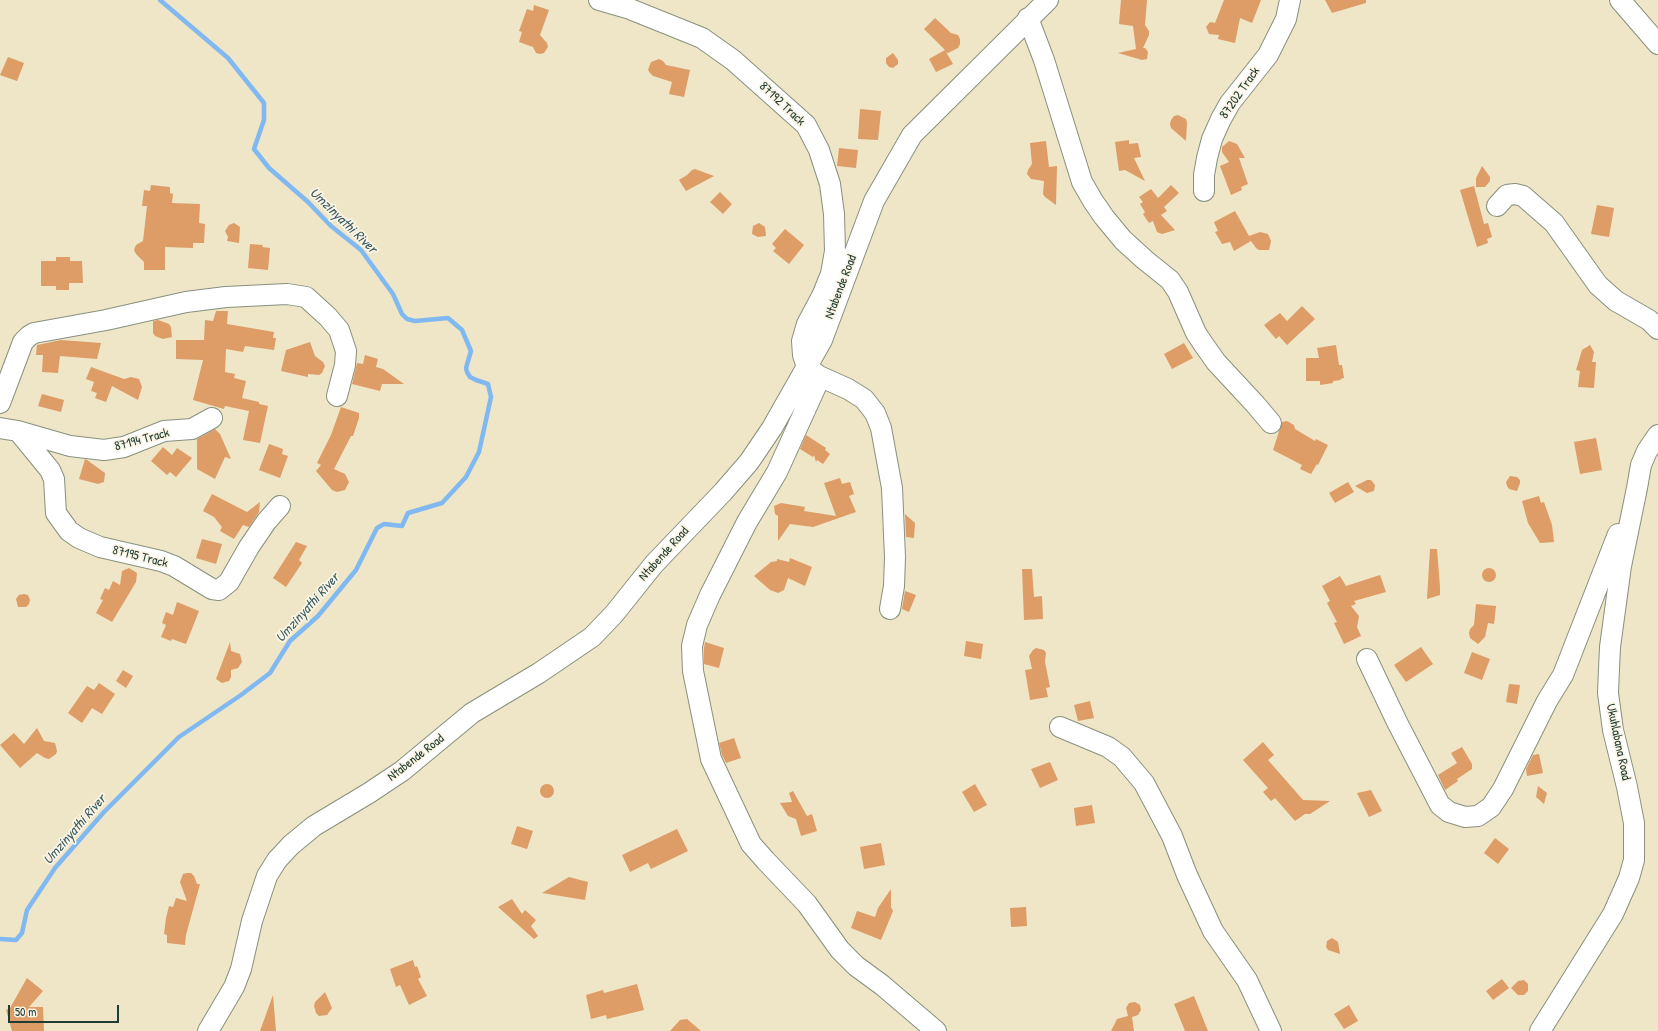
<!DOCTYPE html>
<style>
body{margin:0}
#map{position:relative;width:1658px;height:1031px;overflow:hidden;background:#efe5c7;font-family:"Patrick Hand",sans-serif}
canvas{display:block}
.scale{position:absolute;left:8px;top:1005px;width:111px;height:18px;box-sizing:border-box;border:2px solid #1f3d34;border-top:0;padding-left:5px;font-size:12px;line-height:14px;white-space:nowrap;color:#1f3d34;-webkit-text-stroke:3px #fcf5e5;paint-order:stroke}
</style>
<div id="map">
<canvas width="1658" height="1031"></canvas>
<div class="scale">50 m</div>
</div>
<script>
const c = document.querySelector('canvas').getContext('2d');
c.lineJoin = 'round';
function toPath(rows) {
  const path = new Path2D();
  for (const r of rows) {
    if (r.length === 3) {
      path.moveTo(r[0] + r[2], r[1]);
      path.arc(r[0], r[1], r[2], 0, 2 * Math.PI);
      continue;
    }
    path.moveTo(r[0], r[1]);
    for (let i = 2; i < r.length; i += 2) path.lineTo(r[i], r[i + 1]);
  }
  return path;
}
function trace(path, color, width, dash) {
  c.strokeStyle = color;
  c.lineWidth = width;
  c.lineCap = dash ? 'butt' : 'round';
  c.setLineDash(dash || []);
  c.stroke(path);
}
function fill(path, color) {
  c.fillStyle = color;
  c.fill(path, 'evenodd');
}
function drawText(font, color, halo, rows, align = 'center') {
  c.font = font + ' "Patrick Hand",sans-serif';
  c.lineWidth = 3.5;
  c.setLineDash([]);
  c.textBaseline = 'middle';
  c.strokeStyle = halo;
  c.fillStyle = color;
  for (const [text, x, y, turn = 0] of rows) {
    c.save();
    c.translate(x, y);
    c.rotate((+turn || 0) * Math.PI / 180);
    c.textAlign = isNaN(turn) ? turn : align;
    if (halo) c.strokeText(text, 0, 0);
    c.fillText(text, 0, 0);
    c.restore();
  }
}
const stream = toPath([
 [0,939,16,940,22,933,27,910,55,868,104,812,179,737,241,695,270,673,290,641,318,616,356,570,377,528,384,524,402,526,408,513,442,503,466,477,479,452,491,397,488,384,476,380,470,377,467,372,466,368,471,351,462,330,448,318,415,321,407,319,402,314,393,294,361,250,331,226,308,202,269,168,254,149,264,120,264,103,228,58,160,0]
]);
const building = toPath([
 [1121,0,1147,0,1145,25,1149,31,1149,35,1143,48,1145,48,1148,52,1147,59,1142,60,1118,53,1136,49,1133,26,1119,24],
 [1224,0,1261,0,1252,23,1240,18,1235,43,1218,39,1219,35,1209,34,1206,27,1210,22,1215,23],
 [1325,0,1366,0,1366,3,1332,13],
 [534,5,549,10,540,35,547,43,548,47,544,53,540,54,536,53,533,47,519,42,522,32,519,31,527,9,533,11],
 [935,18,951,33,958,35,960,39,960,44,958,48,948,53,946,52,953,64,936,72,929,59,945,50,924,29],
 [893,53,898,60,898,64,893,68,889,67,886,63,886,58],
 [8,57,24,63,17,81,0,75],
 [659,59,663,61,666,65,690,70,684,97,669,94,672,82,653,76,650,73,648,70,651,62],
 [860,109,881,111,878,140,858,139],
 [1178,115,1186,119,1187,123,1186,141,1171,128,1170,124,1171,120,1174,116],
 [1129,140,1129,144,1138,143,1141,157,1134,158,1145,181,1125,170,1119,171,1115,142],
 [1046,141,1049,167,1057,166,1056,205,1045,197,1043,194,1044,181,1031,179,1027,174,1028,170,1032,164,1030,143],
 [1229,141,1237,144,1245,158,1239,158,1248,184,1241,187,1242,190,1231,195,1220,166,1229,162,1222,152,1222,147],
 [839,148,858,150,856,168,837,166],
 [1482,166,1490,177,1490,181,1485,187,1476,187,1476,178],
 [695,169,714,176,686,191,679,180,687,175,692,170],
 [151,185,170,187,170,193,173,194,172,203,200,204,199,223,205,224,204,243,193,243,193,248,165,247,165,270,144,270,144,262,136,254,134,250,136,245,143,241,147,206,142,206,144,190,150,191],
 [1171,185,1179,193,1164,207,1167,211,1161,215,1175,230,1162,234,1157,232,1153,221,1149,223,1143,214,1145,212,1140,204,1143,202,1139,197,1151,189,1158,198],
 [1474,186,1484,224,1488,223,1492,237,1487,239,1488,243,1477,247,1460,190],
 [720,192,732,204,723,214,710,202],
 [1597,205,1614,208,1609,237,1591,234],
 [1235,211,1249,236,1260,232,1268,234,1271,241,1269,250,1259,250,1256,248,1251,241,1234,251,1230,242,1222,244,1215,232,1218,231,1214,222],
 [234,223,240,227,239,243,227,241,228,237,225,231,229,225],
 [759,223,765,227,766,236,758,237,752,234,753,226],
 [785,229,804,245,789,264,773,251,776,248,772,244],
 [250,244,263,245,262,247,270,248,268,270,248,268],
 [56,257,70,257,70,261,82,261,83,283,69,283,69,290,56,290,56,286,41,286,41,261,56,261],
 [1302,306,1315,319,1287,345,1279,336,1276,339,1264,325,1280,313,1287,321],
 [216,311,228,311,227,324,274,332,273,338,276,338,274,350,245,346,243,352,226,349,225,372,235,374,234,378,246,381,242,398,259,402,259,404,268,406,260,443,243,440,249,411,225,406,224,409,193,400,203,360,176,359,176,340,204,340,205,320,213,321],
 [158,320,169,324,171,327,172,337,163,339,155,336,153,333,153,321],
 [61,340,101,343,97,359,60,356,58,373,42,372,43,355,36,355,37,345],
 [310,342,315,356,323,362,325,366,322,373,319,375,308,374,308,377,281,371,286,350],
 [1184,343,1193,358,1172,369,1164,354],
 [1336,345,1339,365,1342,365,1344,378,1340,379,1341,380,1333,381,1333,383,1320,385,1320,381,1306,381,1306,358,1319,358,1317,348],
 [1590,345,1594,352,1592,362,1596,362,1594,388,1578,387,1580,371,1576,370,1582,350],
 [365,355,378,359,376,367,383,369,404,384,382,384,380,391,352,384,357,363,363,364],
 [91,367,124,379,131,377,139,379,142,387,138,400,112,386,106,402,95,398,97,393,91,391,94,382,86,379],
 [42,394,64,400,61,412,38,406],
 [341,407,359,413,359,418,353,436,351,436,334,469,345,474,349,482,345,490,337,492,332,490,316,471,321,465,317,463,331,435],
 [1287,421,1294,425,1295,429,1315,441,1316,439,1328,445,1318,465,1317,464,1311,474,1300,469,1302,465,1273,450,1282,422],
 [215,429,220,434,231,459,225,457,215,479,197,469,197,439],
 [806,435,826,448,825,450,830,454,823,464,817,460,816,462,814,455,813,457,800,449],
 [1596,438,1602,470,1580,474,1574,442],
 [269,444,283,449,282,454,288,456,280,478,259,470],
 [163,447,172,455,177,448,192,458,176,477,170,472,167,475,151,461],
 [85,459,87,460,105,473,104,482,98,484,79,479],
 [1510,476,1517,477,1520,480,1520,483,1517,491,1509,489,1507,486,1506,482],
 [840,478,842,484,850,482,854,494,849,496,856,512,813,527,790,524,778,541,778,516,775,514,774,506,781,503,805,507,804,511,836,516,824,483],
 [1367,480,1371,480,1375,485,1374,491,1367,493,1355,486],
 [1348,482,1354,492,1335,503,1329,493],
 [212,494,247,512,260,502,259,512,249,527,243,525,234,539,220,531,222,527,214,517,203,511],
 [1539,496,1541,503,1544,502,1552,525,1554,542,1540,543,1528,523,1522,501],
 [905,514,915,523,914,538,906,537],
 [202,539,222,544,216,564,196,558],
 [296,542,307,546,299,560,302,563,286,587,273,578],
 [1430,549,1437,549,1440,587,1440,595,1427,599],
 [790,558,812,567,805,586,788,578,784,590,778,593,770,590,754,576,771,562,777,561,777,559,789,562],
 [129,568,137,573,136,582,112,622,96,613,103,600,100,599,105,588,109,590,113,581,120,585,122,571],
 [1489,575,7],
 [1022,569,1032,569,1034,597,1042,596,1043,619,1024,620],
 [1380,575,1386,592,1354,601,1356,604,1351,606,1359,616,1357,627,1361,636,1344,644,1334,623,1337,622,1327,603,1330,601,1322,586,1340,576,1346,586],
 [905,591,916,595,909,612,902,609],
 [24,594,28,595,30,600,29,604,26,607,18,607,16,599,19,595],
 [177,602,199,611,186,644,172,639,171,641,161,637,166,625,162,623,166,612,173,615],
 [1476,604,1496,606,1494,624,1488,623,1485,637,1478,644,1470,638,1469,633,1470,629,1474,625],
 [966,641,983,644,981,659,964,656],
 [230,642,231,651,240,654,242,662,238,668,231,670,231,677,229,681,222,683,216,679],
 [705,642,724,648,719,668,704,664,704,648],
 [1421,647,1433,664,1406,682,1394,665],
 [1036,648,1044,650,1046,653,1045,662,1050,687,1046,688,1048,697,1030,700,1025,670,1032,669,1029,656,1033,650],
 [1472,652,1490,659,1482,680,1464,673],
 [123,670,133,676,126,688,116,681],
 [99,683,115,694,102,714,92,708,82,723,68,713,87,686,94,690],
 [1509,684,1520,685,1517,704,1506,702],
 [1090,701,1094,718,1078,721,1074,705],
 [37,728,44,741,55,743,57,751,56,754,49,759,45,758,37,753,20,768,0,745,14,733,24,744],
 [734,738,741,758,726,763,722,755,719,743],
 [1263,742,1274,755,1268,760,1303,800,1330,801,1310,814,1305,814,1295,821,1275,798,1271,801,1263,792,1268,788,1243,760],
 [1462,747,1472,764,1472,769,1457,779,1458,781,1445,790,1438,775,1457,763,1451,753],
 [1539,754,1543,773,1527,776,1526,769,1533,755],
 [1050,762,1058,780,1040,788,1031,769],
 [975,784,987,805,974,812,962,792],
 [547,791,7],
 [1538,786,1547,793,1544,804,1536,797],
 [1371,790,1382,811,1369,817,1357,793],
 [793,791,807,816,812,814,817,831,801,836,796,819,788,816,780,803,792,802,789,793],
 [1092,805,1095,823,1076,826,1074,808],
 [517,826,533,831,527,849,511,844],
 [677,829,688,851,651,869,648,863,630,872,622,855],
 [1495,838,1509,849,1498,864,1484,853],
 [881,843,885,865,864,869,860,847],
 [187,873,191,873,194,876,197,884,200,884,186,935,185,945,167,943,167,935,164,934,166,918,169,906,173,907,176,898,187,901,180,882,183,874],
 [569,877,588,882,585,900,542,893],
 [891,889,891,907,893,911,881,940,851,928,857,911,875,917,878,908],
 [512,899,522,914,525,910,536,920,531,926,538,936,534,939,498,907],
 [1026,907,1027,926,1011,927,1010,908],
 [1332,938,1338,942,1340,954,1328,950,1326,947,1327,941],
 [413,960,415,967,417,966,421,977,418,979,427,996,409,1005,400,985,396,987,390,969],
 [27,978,43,991,29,1007,43,1007,44,1031,12,1031,6,1010,10,1008],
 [1502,979,1509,988,1493,1000,1486,991],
 [1524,980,1528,984,1528,991,1524,995,1518,995,1511,988,1518,981],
 [637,984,644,1010,607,1019,606,1015,591,1019,586,995,603,990,604,993],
 [325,992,332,1008,327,1015,319,1016,316,1013,314,1006,315,1002],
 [273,995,276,1031,260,1031],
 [1194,996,1208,1031,1185,1031,1174,1004],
 [1135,1002,1140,1005,1141,1010,1138,1015,1132,1017,1134,1031,1111,1031,1117,1019,1128,1016,1126,1008,1129,1003],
 [1349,1005,1358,1021,1344,1029,1334,1014],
 [687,1019,701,1031,670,1031,680,1020]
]);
const minor = toPath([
 [599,0,630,9,702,38,733,60,806,125,819,150,830,184,834,214,835,251,831,274,822,296,807,324,802,341,803,355,807,367,819,376,817,384,777,472,747,522,710,595,697,625,692,646,693,671,711,759,751,844,766,861,807,904,840,950,856,966,882,985,936,1031],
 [1620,0,1658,44],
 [1028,18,1044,60,1082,182,1093,201,1104,217,1123,240,1145,260,1170,280,1178,292,1196,333,1204,345,1216,362,1255,404,1271,423],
 [1204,191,1204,175,1207,158,1212,139,1221,119,1230,103,1268,55,1286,19,1290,0],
 [1497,206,1507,195,1515,194,1523,196,1554,223,1598,285,1616,301,1649,320,1658,329],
 [819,376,848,389,864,399,875,413,881,428,892,488,895,557,894,586,890,609],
 [0,403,23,342,29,336,34,333,106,320,186,302,226,297,287,294,306,297,328,317,339,330,346,351,345,365,337,396],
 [0,428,18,431,70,446,104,450,124,447,164,431,192,429,212,418],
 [18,431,50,470,54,479,56,513,69,531,79,538,100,547,161,561,174,566,212,589,219,590,229,582,249,547,266,522,280,506],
 [1367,659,1397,722,1440,805,1449,812,1465,817,1478,816,1491,807,1503,789,1547,701,1563,675,1618,534],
 [1060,727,1108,747,1122,757,1144,783,1172,836,1187,875,1213,931,1247,980,1271,1031],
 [208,1031,234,987,241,969,252,921,267,876,277,860,291,845,314,826,369,793,402,771,472,713,539,673,592,637,614,614,654,564,723,492,749,462,772,428,822,340,874,201,912,135,1048,0],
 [1540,1031,1613,914,1629,878,1634,860,1634,823,1627,787,1613,730,1608,693,1609,669,1610,647,1621,566,1637,488,1641,465,1647,451,1658,435]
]);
const streetNames = [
 ["87202 Track",1240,93,-55],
 ["87192 Track",782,104,43],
 ["Ntabende Road",841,287,-69],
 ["87194 Track",142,440,-15],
 ["Ntabende Road",664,554,-48],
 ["87195 Track",140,557,14],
 ["Ukuhlabana Road",1618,742,78],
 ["Ntabende Road",416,758,-38]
];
const waterNames = [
 ["Umzinyathi River",343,221,44],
 ["Umzinyathi River",308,608,-48],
 ["Umzinyathi River",75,830,-49]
];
trace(stream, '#80b9f1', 4.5);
fill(building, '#de9c66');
trace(minor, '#87917e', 22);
trace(minor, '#fff', 20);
drawText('13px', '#1f3d34', '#fcf5e5', streetNames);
drawText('italic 14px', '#375c63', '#fcf5e5', waterNames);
</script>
